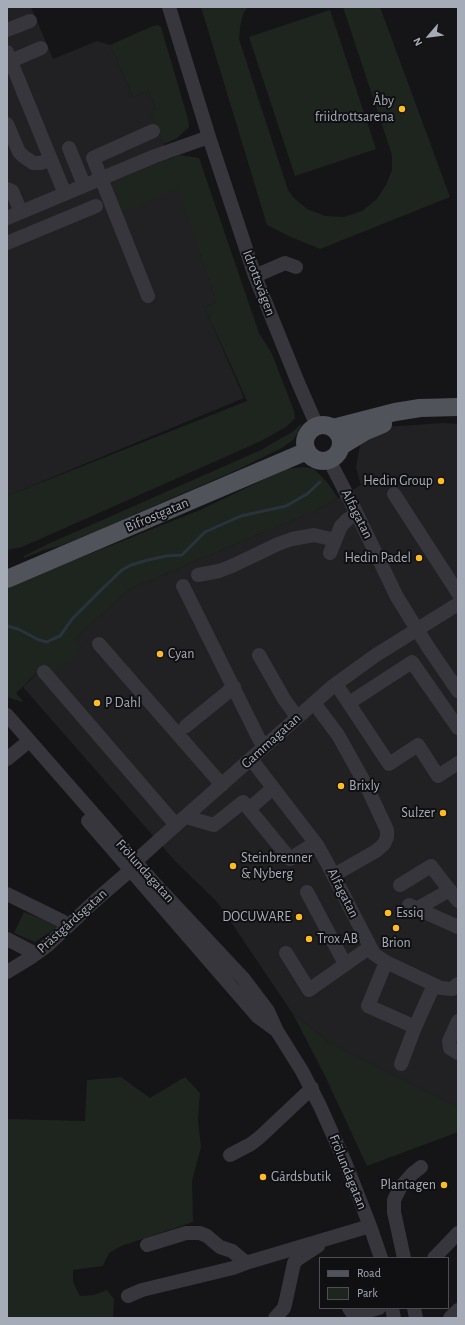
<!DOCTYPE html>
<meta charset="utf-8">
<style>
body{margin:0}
#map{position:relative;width:465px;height:1325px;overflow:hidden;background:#151517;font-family:"Alegreya Sans",sans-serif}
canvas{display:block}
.frame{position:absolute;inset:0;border:8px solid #a6abb8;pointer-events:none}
.legend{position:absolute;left:319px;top:1257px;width:130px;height:52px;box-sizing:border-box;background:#101012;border:1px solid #4c4e54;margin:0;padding:5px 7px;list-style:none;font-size:12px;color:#a6abb8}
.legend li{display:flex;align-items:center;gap:8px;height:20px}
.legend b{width:20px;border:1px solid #4c4e54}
.north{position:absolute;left:409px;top:16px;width:40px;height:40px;-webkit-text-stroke:3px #101012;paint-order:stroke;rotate:242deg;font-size:11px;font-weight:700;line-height:16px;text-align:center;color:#a6abb8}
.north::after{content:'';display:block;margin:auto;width:14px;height:18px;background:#a6abb8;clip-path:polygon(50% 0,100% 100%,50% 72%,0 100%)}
</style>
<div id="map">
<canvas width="465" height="1325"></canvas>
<div class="frame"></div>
<ul class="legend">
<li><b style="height:5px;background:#51535b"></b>Road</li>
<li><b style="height:11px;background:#1d251e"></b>Park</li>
</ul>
<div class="north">N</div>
</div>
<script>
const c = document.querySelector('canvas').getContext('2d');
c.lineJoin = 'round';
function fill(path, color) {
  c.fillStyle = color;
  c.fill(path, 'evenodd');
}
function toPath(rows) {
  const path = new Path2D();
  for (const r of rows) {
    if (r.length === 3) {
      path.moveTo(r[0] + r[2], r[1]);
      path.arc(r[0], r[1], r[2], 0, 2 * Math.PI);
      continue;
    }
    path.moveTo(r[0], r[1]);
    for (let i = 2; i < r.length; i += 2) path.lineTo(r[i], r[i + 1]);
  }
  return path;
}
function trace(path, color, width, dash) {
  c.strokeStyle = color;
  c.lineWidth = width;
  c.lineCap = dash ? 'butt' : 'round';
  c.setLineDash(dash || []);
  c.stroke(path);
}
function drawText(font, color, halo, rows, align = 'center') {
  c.font = font + ' "Alegreya Sans",sans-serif';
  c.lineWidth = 4;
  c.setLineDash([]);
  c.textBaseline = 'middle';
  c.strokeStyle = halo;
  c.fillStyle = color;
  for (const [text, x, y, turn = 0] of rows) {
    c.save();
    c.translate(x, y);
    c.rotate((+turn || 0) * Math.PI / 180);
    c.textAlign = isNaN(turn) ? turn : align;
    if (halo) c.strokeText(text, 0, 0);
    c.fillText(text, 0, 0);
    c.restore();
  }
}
const built = toPath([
 [7,7,31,7,53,59,97,41,110,45,133,97,149,91,156,109,150,112,164,144,216,302,205,308,244,398,12,494,7,497],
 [443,423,458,424,458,1107,330,1043,293,1014,218,903,175,861,23,687,45,666,82,647,74,639,130,589,264,532,314,512,361,485,356,468,361,440,385,427]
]);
const green = toPath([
 [201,7,248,7,243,14,240,28,239,39,288,190,294,198,307,209,325,216,344,217,362,211,377,199,387,183,392,170,392,155,343,7,380,7,450,197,320,249,291,237,267,225],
 [330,10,376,149,295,176,249,37],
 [158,25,161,27,188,119,189,127,176,139,164,144,150,112,156,109,149,91,133,97,110,45,153,26],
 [180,155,199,158,259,333,272,354,294,411,295,418,286,427,261,441,22,547,7,550,7,496,247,401,205,308,216,302,178,189,122,212,117,198,115,189,117,183,120,179],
 [302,423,298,432,293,440,282,448,239,469,101,529,60,546,44,550,24,558,24,556,48,544,261,450,292,432],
 [304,467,314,469,327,482,338,498,314,512,264,532,130,589,74,639,82,647,52,675,44,666,16,693,23,701,22,702,7,697,7,589,22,581,200,510,286,469],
 [24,912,44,920,58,927,35,942,14,933],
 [293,1014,330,1043,458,1107,458,1132,367,1166,325,1076],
 [121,1077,150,1098,185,1077,200,1093,198,1120,201,1147,192,1181,193,1222,121,1246,109,1253,103,1266,73,1270,73,1282,80,1296,94,1295,107,1290,114,1299,113,1318,7,1318,7,1119,85,1121,87,1080]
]);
const stream = toPath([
 [7,626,18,629,39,640,47,642,53,639,60,636,73,618,103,588,122,570,131,565,148,560,166,556,182,555,205,532,241,516,286,506,307,494,320,482]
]);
const minor = toPath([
 [169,7,209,137,255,276,297,380,317,426],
 [7,30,30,21],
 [7,52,65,194],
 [11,61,41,48],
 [7,124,19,152,23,156,33,163,40,163,51,160],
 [69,148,84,185],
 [7,189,12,191,21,212],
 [7,218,155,156,209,137],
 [7,243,96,206],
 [255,276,285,263,296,267],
 [148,296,93,158,153,131],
 [329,460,355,510,397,597,428,647,458,691],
 [394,494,458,593],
 [330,553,341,526,348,519,357,514],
 [198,575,219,571,232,566,278,544,292,539,314,535,335,540],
 [183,586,258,737,264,747],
 [99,644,222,785],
 [259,655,284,699,297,717],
 [44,672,176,825],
 [336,684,389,764,418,745,438,776,458,763],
 [314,703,338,735,367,787,387,830,387,837,384,844,376,851,334,875],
 [349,703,412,662,458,728],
 [7,715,155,884,243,978,268,1011,277,1031,302,1071,320,1106,345,1162,370,1226,381,1258],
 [186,726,234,687],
 [7,759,29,741],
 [251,759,317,845,326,861,374,954,386,962,441,988,452,989,458,984],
 [273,788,249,809,290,859,315,843],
 [186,817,214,825,243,802,249,809],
 [88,821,257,1016,276,1030],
 [400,885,431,866,458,901],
 [307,892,345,964],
 [7,894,62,921,68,926],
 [409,905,458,927],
 [416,909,450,890],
 [7,939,36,954],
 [286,953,309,990,370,947],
 [386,962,368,1006,415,1027,401,1064],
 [7,972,30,958,48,945,97,899,126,874,136,861,159,840,333,686,376,655,458,604],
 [458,1021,449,1041,450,1048,458,1053],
 [415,1027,434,985],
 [230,1155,251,1144,260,1137,312,1088],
 [147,1245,186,1233,200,1233,207,1236,220,1247,232,1251,244,1261,249,1262,370,1226],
 [404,1258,394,1212,394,1200,400,1188,412,1174,421,1167],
 [434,1258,458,1233],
 [128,1296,142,1290,233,1268,249,1262],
 [349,1308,353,1314,357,1314,379,1308],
 [392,1308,394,1318],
 [414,1308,416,1318],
 [275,1318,284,1308,286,1300,294,1263,298,1259,318,1246],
 [450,1318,458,1310]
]);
const major = toPath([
 [323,443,18],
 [333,428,395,412,420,408,458,407],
 [341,446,364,432,383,424],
 [7,579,307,451]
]);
const markers = [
 [402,109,4,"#fdbc26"],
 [441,481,4,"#fdbc26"],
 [419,558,4,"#fdbc26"],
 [160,654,4,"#fdbc26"],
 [97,703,4,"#fdbc26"],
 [341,786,4,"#fdbc26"],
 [443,813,4,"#fdbc26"],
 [233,866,4,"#fdbc26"],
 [388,913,4,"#fdbc26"],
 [299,917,4,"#fdbc26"],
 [396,928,4,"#fdbc26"],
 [309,939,4,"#fdbc26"],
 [263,1177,4,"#fdbc26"],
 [444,1185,4,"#fdbc26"]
];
const poiNames = [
 ["Åby",394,101,"right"],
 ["friidrottsarena",394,117,"right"],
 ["Hedin Group",433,481,"right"],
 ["Hedin Padel",411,558,"right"],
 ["Cyan",168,654],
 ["P Dahl",105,703],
 ["Brixly",349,786],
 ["Sulzer",435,813,"right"],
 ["Steinbrenner",241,858],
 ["& Nyberg",241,874],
 ["Essiq",396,913],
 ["DOCUWARE",291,917,"right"],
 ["Trox AB",317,939],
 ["Brion",396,943,"center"],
 ["Gårdsbutik",271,1177],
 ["Plantagen",436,1185,"right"]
];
const streetNames = [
 ["Idrottsvägen",259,283,69],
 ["Alfagatan",357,514,63],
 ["Bifrostgatan",157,515,-23],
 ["Gammagatan",271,741,-42],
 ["Frölundagatan",145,871,48],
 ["Alfagatan",343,893,63],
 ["Prästgårdsgatan",72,921,-42],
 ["Frölundagatan",348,1172,68]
];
fill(built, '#212124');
fill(green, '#1d251e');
trace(stream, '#2a333c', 3);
trace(minor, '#36363c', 14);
trace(major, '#51535b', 18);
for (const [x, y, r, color] of markers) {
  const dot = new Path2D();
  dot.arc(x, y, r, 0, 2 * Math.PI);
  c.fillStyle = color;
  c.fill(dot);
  trace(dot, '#101012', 1.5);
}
drawText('14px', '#a6abb8', '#101012', poiNames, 'left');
drawText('14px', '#a6abb8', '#101012', streetNames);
</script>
